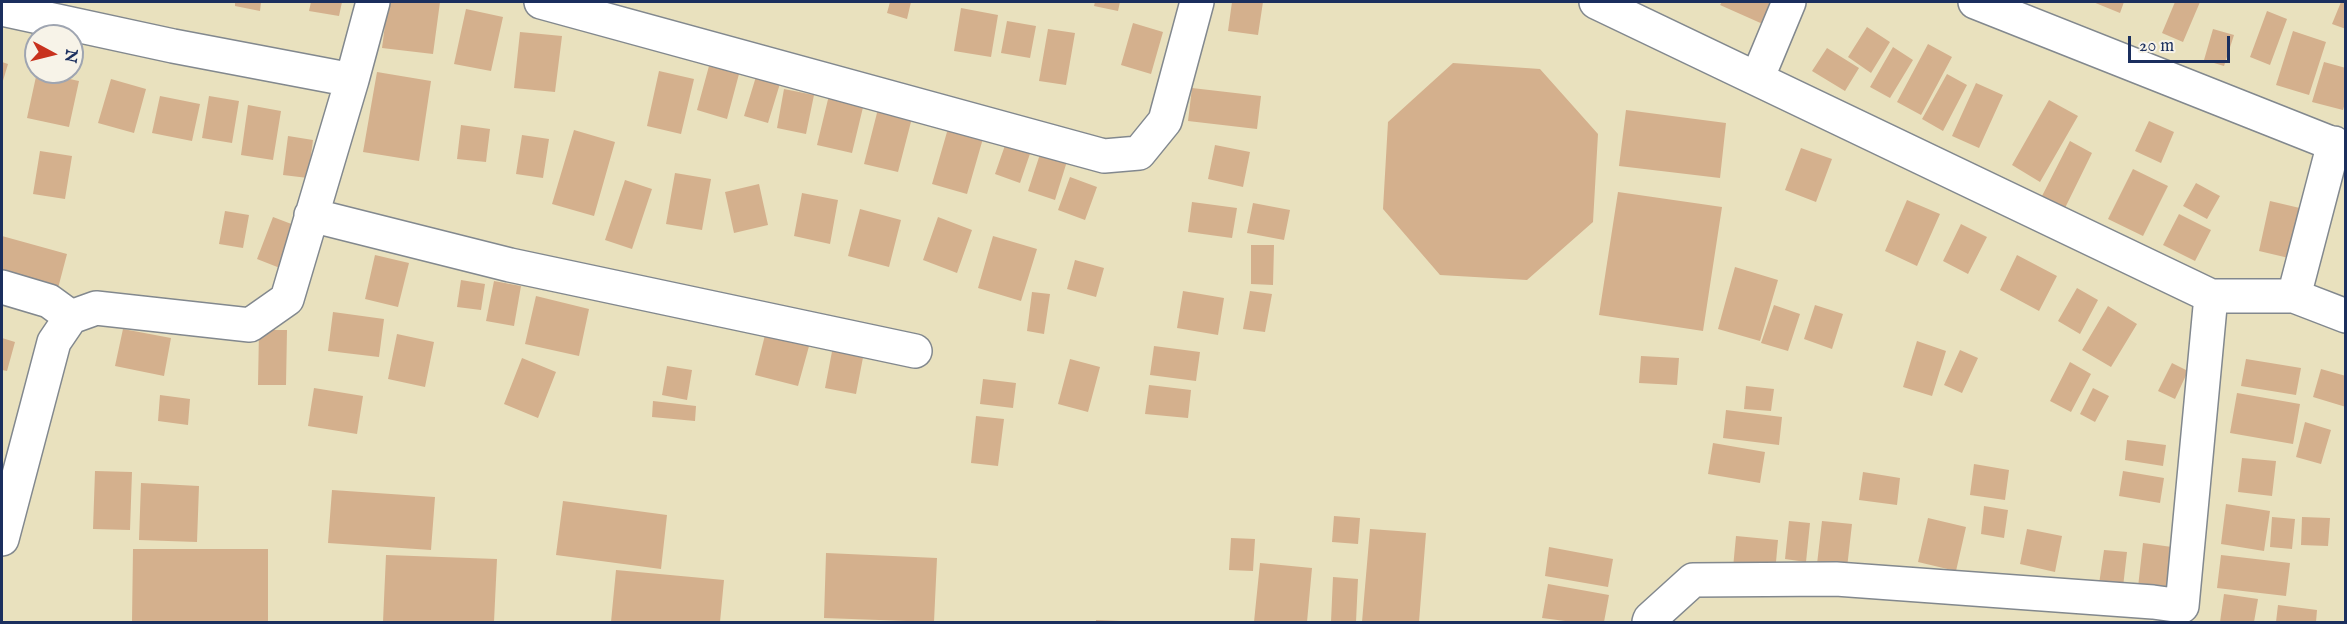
<!DOCTYPE html>
<style>
body{margin:0}
#map{position:relative;width:2347px;height:624px;overflow:hidden;background:#e9e1be;font-family:"IM FELL English",serif}
canvas{display:block}
.frame{position:absolute;inset:0;border:3px solid #1b2f5e;pointer-events:none}
.north{position:absolute;left:24px;top:24px;width:60px;height:60px;box-sizing:border-box;background:#f7f3e8;border:2px solid #9fa5b1;border-radius:50%;rotate:97deg;font-size:16px;font-weight:700;line-height:24px;text-align:center;color:#1b2f5e}
.north::after{content:'';display:block;margin:auto;width:21px;height:27px;background:#c8321e;clip-path:polygon(50% 0,100% 100%,50% 72%,0 100%)}
.scale{position:absolute;left:2128px;top:36px;width:102px;height:27px;box-sizing:border-box;border:3px solid #1b2f5e;border-top:0;padding-left:8px;font-size:18px;line-height:21px;white-space:nowrap;color:#1b2f5e;-webkit-text-stroke:4px #f7f3e8;paint-order:stroke}
</style>
<div id="map">
<canvas width="2347" height="624"></canvas>
<div class="frame"></div>
<div class="north">N</div>
<div class="scale">20 m</div>
</div>
<script>
const c = document.querySelector('canvas').getContext('2d');
c.lineJoin = 'round';
function fill(path, color) {
  c.fillStyle = color;
  c.fill(path, 'evenodd');
}
function toPath(rows) {
  const path = new Path2D();
  for (const r of rows) {
    path.moveTo(r[0], r[1]);
    for (let i = 2; i < r.length; i += 2) path.lineTo(r[i], r[i + 1]);
  }
  return path;
}
function trace(path, color, width, dash) {
  c.strokeStyle = color;
  c.lineWidth = width;
  c.lineCap = dash ? 'butt' : 'round';
  c.setLineDash(dash || []);
  c.stroke(path);
}
const building = toPath([
 [235,2,261,2,260,11,235,6],
 [311,2,342,2,339,16,309,11],
 [388,2,440,2,433,54,382,48],
 [890,2,911,2,907,19,887,13],
 [1095,2,1120,2,1118,11,1094,6],
 [1232,2,1263,2,1258,35,1228,31],
 [1722,2,1776,2,1765,25,1720,5],
 [2093,2,2124,2,2120,13],
 [2175,2,2200,2,2183,42,2162,33],
 [2341,2,2346,2,2346,29,2332,24],
 [961,8,998,15,991,57,954,51],
 [466,9,503,17,491,71,454,64],
 [2267,11,2287,19,2270,65,2250,57],
 [1007,21,1036,26,1030,58,1001,53],
 [1133,23,1163,32,1151,74,1121,65],
 [1867,27,1890,42,1871,73,1848,57],
 [1048,29,1075,33,1066,85,1039,81],
 [2213,29,2234,35,2224,66,2204,60],
 [2293,31,2326,42,2309,95,2276,85],
 [520,32,562,36,555,92,514,88],
 [1928,44,1952,57,1921,115,1897,102],
 [1893,47,1913,60,1890,98,1870,87],
 [1827,48,1859,68,1845,91,1812,71],
 [2,62,8,64,2,84],
 [2324,62,2346,68,2346,100,2343,110,2312,102],
 [1453,63,1540,69,1598,134,1593,222,1527,280,1440,275,1383,209,1388,122],
 [709,66,739,74,727,119,697,110],
 [758,70,782,77,768,123,744,116],
 [659,71,694,79,681,134,647,126],
 [37,72,79,81,69,127,27,118],
 [377,72,431,81,419,161,363,152],
 [1947,74,1967,85,1943,131,1922,119],
 [111,79,146,89,134,133,98,123],
 [1976,83,2003,95,1979,148,1952,136],
 [1192,88,1261,96,1257,129,1188,121],
 [784,89,814,95,806,134,777,128],
 [830,91,865,99,852,153,817,145],
 [160,96,200,104,192,141,152,133],
 [209,96,239,101,232,143,202,138],
 [2049,100,2078,116,2040,182,2012,165],
 [248,105,281,111,273,160,241,155],
 [879,105,913,114,898,172,864,164],
 [1626,110,1726,123,1720,178,1619,166],
 [2149,121,2174,132,2161,163,2135,151],
 [461,125,490,129,486,162,457,159],
 [949,125,984,135,967,194,932,184],
 [574,130,615,142,594,216,552,204],
 [1010,131,1035,139,1020,183,995,174],
 [522,135,549,139,543,178,516,174],
 [288,136,313,140,308,178,283,175],
 [2070,141,2092,153,2065,208,2042,196],
 [1215,145,1250,152,1243,187,1208,179],
 [1042,148,1068,158,1055,200,1028,191],
 [1801,148,1832,159,1816,202,1785,190],
 [40,151,72,156,65,199,33,194],
 [2133,169,2168,186,2143,236,2108,219],
 [675,173,711,179,702,230,666,224],
 [1070,177,1097,187,1085,220,1058,210],
 [625,180,652,189,632,249,605,240],
 [2196,183,2220,196,2207,219,2183,206],
 [759,184,768,225,734,233,725,192],
 [1618,192,1722,207,1703,331,1599,315],
 [802,193,838,200,830,244,794,236],
 [1907,200,1940,214,1917,266,1885,251],
 [2270,201,2304,209,2293,259,2259,251],
 [1192,202,1237,208,1232,238,1188,232],
 [1253,203,1290,210,1284,240,1247,233],
 [860,209,901,220,889,267,848,256],
 [225,211,249,215,243,248,219,244],
 [2179,214,2211,230,2195,261,2163,245],
 [273,217,302,228,285,270,257,259],
 [938,217,972,230,957,273,923,260],
 [1961,224,1987,237,1968,274,1943,261],
 [2,236,67,254,57,292,2,277],
 [993,236,1037,249,1021,301,978,288],
 [1251,245,1274,245,1273,285,1251,284],
 [375,255,409,263,398,307,365,299],
 [2017,255,2057,276,2039,311,2000,290],
 [1075,260,1104,268,1096,297,1067,289],
 [1735,267,1778,280,1760,341,1718,329],
 [461,280,485,284,481,310,457,307],
 [494,281,521,286,514,326,486,321],
 [2077,288,2098,300,2080,334,2058,321],
 [1183,291,1224,298,1218,335,1177,328],
 [1250,291,1272,294,1265,332,1243,329],
 [1032,292,1050,294,1044,334,1027,331],
 [536,296,589,309,579,356,525,344],
 [1774,305,1800,314,1788,351,1761,343],
 [1815,305,1843,314,1832,349,1804,339],
 [2108,306,2137,324,2111,367,2082,350],
 [333,312,384,319,379,357,328,351],
 [767,327,811,339,798,386,755,375],
 [123,329,171,338,164,376,115,366],
 [259,330,287,330,286,385,258,385],
 [397,334,434,342,425,387,388,379],
 [2,338,15,342,7,371,2,370],
 [834,341,865,347,856,394,825,388],
 [1917,341,1946,351,1932,396,1903,387],
 [1154,346,1200,352,1196,381,1150,375],
 [1960,350,1978,358,1962,393,1944,385],
 [1641,356,1679,358,1677,385,1639,383],
 [522,358,556,372,538,418,504,404],
 [1070,359,1100,367,1088,412,1058,404],
 [2246,359,2301,368,2296,395,2241,386],
 [2070,362,2091,374,2071,412,2050,401],
 [2172,363,2188,371,2175,399,2158,391],
 [667,366,692,370,687,400,662,395],
 [2321,369,2346,376,2346,407,2313,397],
 [983,379,1016,383,1013,408,980,404],
 [1149,385,1191,390,1188,418,1145,414],
 [1746,386,1774,389,1771,411,1744,409],
 [314,388,363,396,357,434,308,426],
 [2093,388,2109,396,2095,422,2080,414],
 [2237,393,2300,404,2293,444,2230,433],
 [160,395,190,399,188,425,158,421],
 [653,401,696,406,695,421,652,417],
 [1726,410,1782,417,1779,445,1723,438],
 [976,416,1004,419,998,466,971,463],
 [2305,422,2331,430,2321,464,2296,457],
 [2127,440,2166,445,2163,466,2125,460],
 [1713,443,1765,452,1760,483,1708,474],
 [2242,458,2276,461,2272,496,2238,492],
 [1974,464,2009,470,2005,500,1970,495],
 [95,471,132,472,130,530,93,529],
 [2123,471,2164,478,2160,503,2119,496],
 [1863,472,1900,478,1897,505,1859,500],
 [141,483,199,486,197,542,139,540],
 [332,490,435,497,431,550,328,543],
 [563,501,667,515,661,569,556,555],
 [2226,504,2270,511,2264,551,2221,544],
 [1984,506,2008,510,2004,538,1981,534],
 [1334,516,1360,518,1358,544,1332,542],
 [2272,517,2295,519,2292,549,2270,547],
 [2302,517,2330,518,2328,546,2301,545],
 [1928,518,1966,527,1956,571,1918,562],
 [1789,521,1810,523,1806,562,1785,559],
 [1822,521,1852,524,1847,568,1817,564],
 [1370,529,1426,533,1419,622,1362,622],
 [2027,529,2062,536,2055,572,2020,564],
 [1736,536,1778,540,1775,573,1733,568],
 [1231,538,1255,539,1253,571,1229,570],
 [2143,543,2172,547,2166,600,2137,596],
 [1549,547,1613,559,1608,587,1545,576],
 [133,549,268,549,268,622,132,622],
 [2104,550,2127,552,2123,587,2099,584],
 [826,553,937,558,934,622,824,618],
 [386,555,497,559,494,622,383,622],
 [2221,555,2290,563,2286,596,2217,588],
 [1260,563,1312,568,1307,622,1254,622],
 [616,570,724,580,720,622,611,622],
 [1333,577,1358,579,1356,622,1331,622],
 [1548,584,1609,595,1604,622,1573,622,1542,618],
 [2224,594,2258,599,2254,622,2220,622],
 [2278,605,2317,610,2316,622,2276,622],
 [1096,620,1121,621,1121,622,1096,622]
]);
const street = toPath([
 [541,2,1104,156,1139,153,1165,121,1197,2],
 [1596,2,2211,296,2294,296,2346,316],
 [1975,2,2346,149],
 [2,9,173,46,352,80],
 [1757,79,1789,2],
 [311,215,510,265,915,351],
 [2,287,49,301,71,317],
 [2294,296,2334,143],
 [2,539,54,342,71,317,96,308,250,325,287,299,352,80,373,2],
 [1649,622,1650,619,1693,580,1836,579,2153,602,2182,606,2211,296]
]);
fill(building, '#d4b08d');
trace(street, '#82888e', 36);
trace(street, '#fff', 33);
</script>
